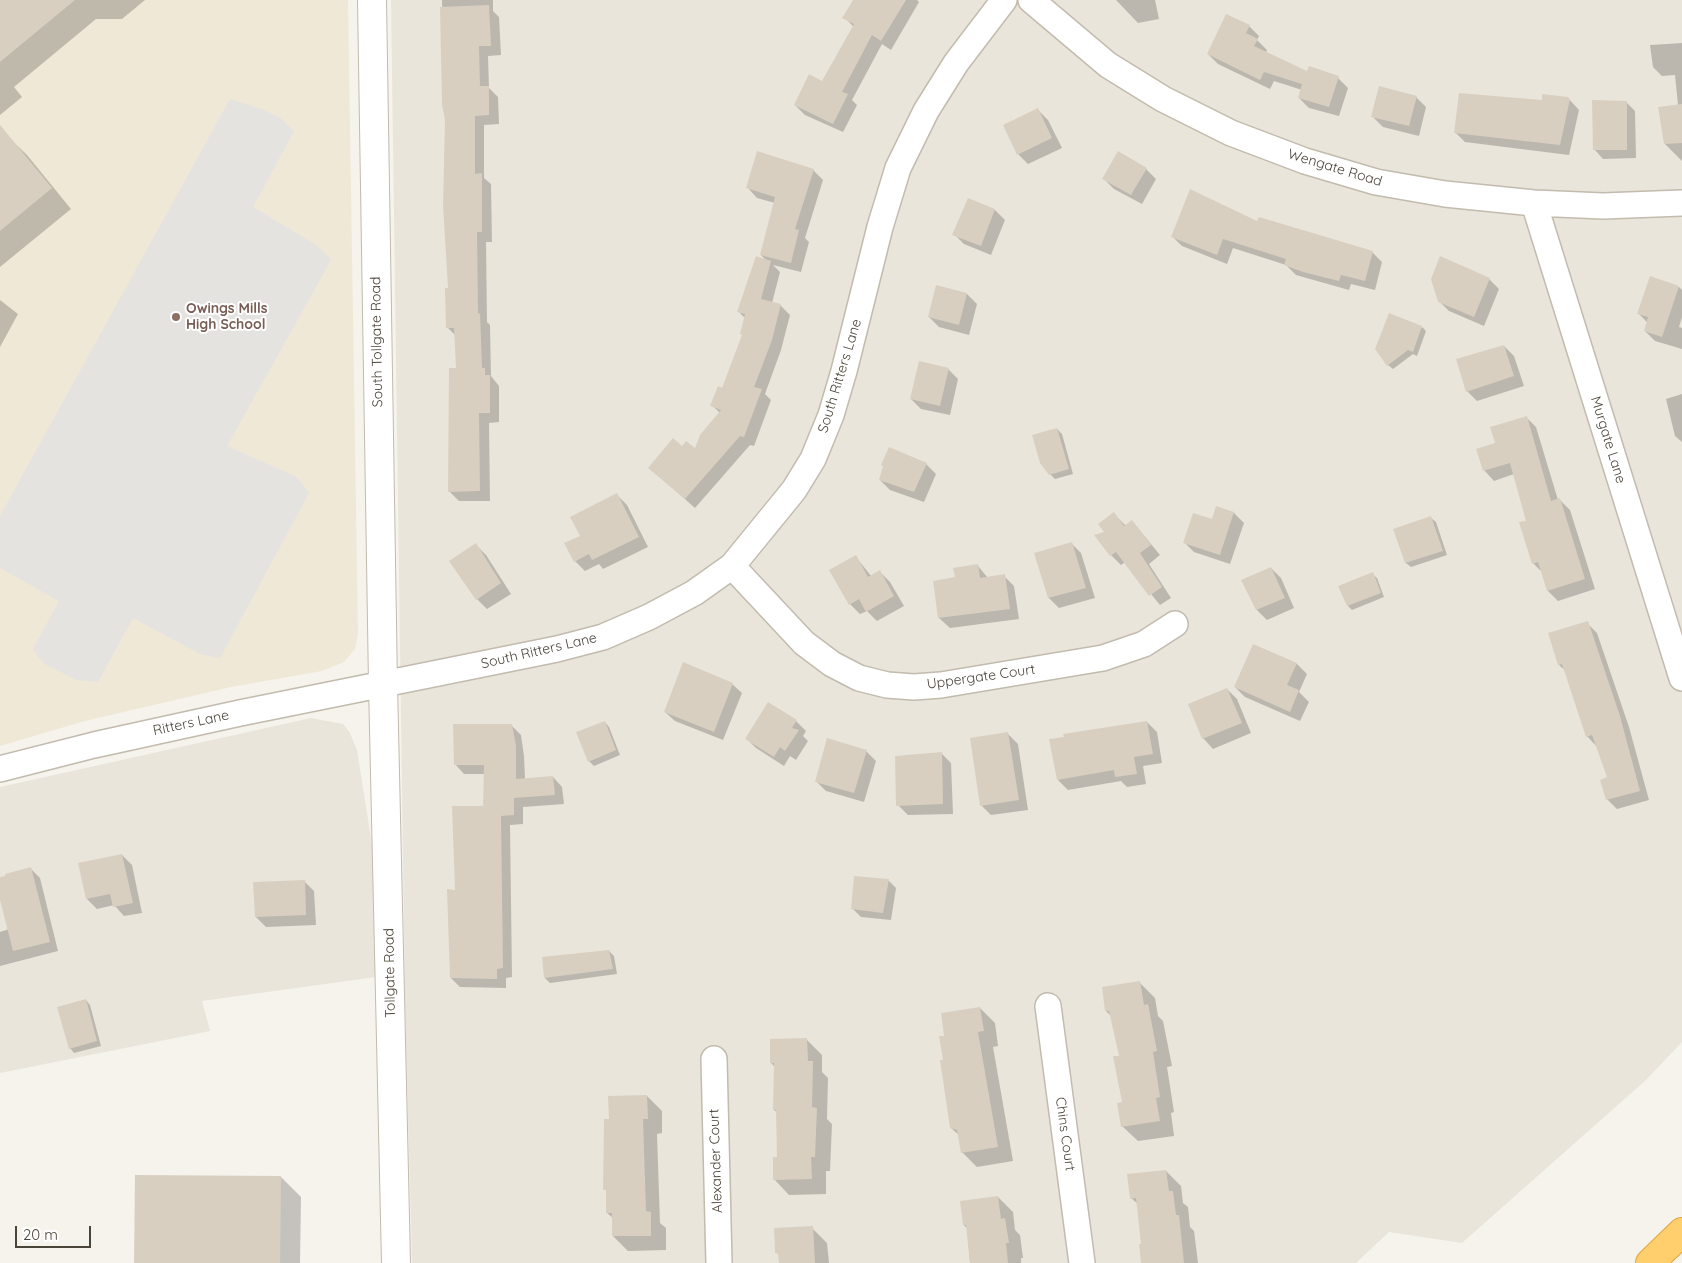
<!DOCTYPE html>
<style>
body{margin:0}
#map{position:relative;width:1682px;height:1263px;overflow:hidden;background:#f6f3ec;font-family:Quicksand,sans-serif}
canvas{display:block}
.scale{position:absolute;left:15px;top:1226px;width:76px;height:22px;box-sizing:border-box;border:2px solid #4b4439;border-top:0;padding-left:6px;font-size:15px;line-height:18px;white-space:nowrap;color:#4b4439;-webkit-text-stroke:4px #fff;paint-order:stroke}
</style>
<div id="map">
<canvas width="1682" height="1263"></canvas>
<div class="scale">20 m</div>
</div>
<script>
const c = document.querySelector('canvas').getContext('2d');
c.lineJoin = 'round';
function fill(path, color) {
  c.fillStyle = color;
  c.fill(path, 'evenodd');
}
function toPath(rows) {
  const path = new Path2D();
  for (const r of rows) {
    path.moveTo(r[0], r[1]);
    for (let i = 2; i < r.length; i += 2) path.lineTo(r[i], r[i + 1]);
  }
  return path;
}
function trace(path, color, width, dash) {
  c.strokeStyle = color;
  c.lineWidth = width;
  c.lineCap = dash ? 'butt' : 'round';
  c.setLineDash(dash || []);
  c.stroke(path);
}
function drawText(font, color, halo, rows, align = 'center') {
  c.font = font + ' Quicksand,sans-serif';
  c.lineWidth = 4;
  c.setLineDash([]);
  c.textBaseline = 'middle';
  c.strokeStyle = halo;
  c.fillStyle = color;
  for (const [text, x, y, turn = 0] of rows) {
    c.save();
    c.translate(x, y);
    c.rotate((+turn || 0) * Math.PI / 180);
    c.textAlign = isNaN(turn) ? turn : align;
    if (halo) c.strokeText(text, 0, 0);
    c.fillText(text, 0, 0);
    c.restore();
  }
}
const residential = toPath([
 [391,0,1682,0,1682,1042,1646,1080,1462,1243,1389,1232,1356,1263,412,1263,405,1006],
 [311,718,343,724,350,733,357,750,376,870,376,977,202,1001,210,1031,0,1073,0,787]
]);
const education = toPath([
 [0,0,348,0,358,634,355,649,344,662,322,671,231,687,85,721,0,746]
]);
const parking = toPath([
 [230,99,264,110,280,118,294,131,253,207,318,246,331,260,227,446,297,477,309,493,220,658,200,654,133,618,98,682,76,680,43,663,33,649,59,601,0,568,0,516]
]);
const shadow = toPath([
 [0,0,145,0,122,19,96,19,14,87,22,97,0,115],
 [442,0,493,0,493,11,499,17,501,55,488,56,489,88,498,97,499,124,484,125,484,178,491,184,492,242,486,242,487,322,490,325,491,376,499,386,499,422,489,423,490,501,459,501,449,491,457,369,455,335,447,327,450,289],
 [854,0,917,0,919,2,891,50,882,44,852,100,857,105,843,132,805,115,795,105,823,83,854,27,844,17],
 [1116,0,1155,0,1159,19,1138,23],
 [1227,15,1249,26,1259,36,1257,40,1267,50,1266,53,1308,73,1338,78,1348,88,1339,116,1309,108,1299,98,1302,90,1274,81,1270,89,1218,64,1208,54],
 [1682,43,1682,161,1665,144,1678,105,1675,75,1662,76,1653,67,1650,45],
 [1416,97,1426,107,1419,136,1383,127,1373,117],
 [1568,98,1579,110,1569,155,1465,142,1455,132,1543,101],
 [1626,102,1635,111,1636,158,1603,159,1595,150],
 [1038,110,1048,120,1062,148,1028,164,1018,154],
 [7,136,27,155,71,209,0,267,0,142],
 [1146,169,1156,179,1142,204,1114,189,1104,179],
 [813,170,823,180,805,238,809,242,801,272,773,265,780,272,772,303,780,305,790,315,781,350,765,394,771,400,754,446,750,445,695,508,650,468,682,448,696,450,720,413,712,405,723,389,743,336,745,318,738,311,768,262,761,255,775,203,757,198,747,187],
 [995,210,1005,220,991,255,964,244,954,234],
 [1258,222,1372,252,1382,262,1375,290,1351,284,1349,290,1296,275,1286,265,1233,248,1227,264,1182,246,1172,236],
 [1651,278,1679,287,1682,290,1682,317,1679,327,1682,328,1682,349,1655,341,1645,331,1648,323,1638,313],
 [1489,279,1499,289,1484,326,1449,311,1439,301],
 [937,287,967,294,977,304,969,335,939,327,929,317],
 [0,300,18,314,0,347],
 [1422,327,1426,331,1417,356,1413,354,1393,369,1388,365],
 [1504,346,1514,356,1524,386,1477,401,1467,391],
 [948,369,958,379,950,415,921,409,911,399],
 [1682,394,1682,442,1675,436,1666,399],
 [1526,417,1536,427,1558,500,1560,500,1570,510,1595,589,1558,601,1548,591,1543,573,1533,563,1527,522,1514,474,1494,481,1484,470,1497,444],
 [1057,429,1062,434,1073,474,1055,479,1050,474],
 [926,464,936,474,924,502,890,490,880,480],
 [617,495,627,505,648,547,603,569,599,564,585,571,575,561,582,536],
 [1217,507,1234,513,1244,523,1230,564,1194,552,1184,542,1213,520],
 [1114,514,1126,526,1132,521,1160,555,1149,564,1171,598,1160,605,1125,562,1121,565,1111,555,1106,533],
 [1431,518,1436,522,1447,555,1411,567,1406,563,1395,530],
 [1071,543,1081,553,1095,598,1059,608,1049,598,1036,554],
 [476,545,486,555,511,594,487,609,477,599],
 [856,557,871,576,880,572,890,582,904,606,877,621,867,611,860,614,850,604],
 [978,566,988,578,1004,576,1014,586,1019,619,950,628,939,618,956,579],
 [1271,568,1281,578,1294,608,1267,620,1257,610,1243,580],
 [1372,574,1377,578,1384,597,1352,610,1348,606],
 [1587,623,1597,633,1629,727,1649,800,1617,809,1607,799,1608,778,1597,747,1587,736,1566,671,1559,665],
 [1254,645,1297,664,1307,674,1299,692,1309,702,1300,721,1245,697,1235,687],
 [732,684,742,693,723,740,675,721,665,712],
 [1227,689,1237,699,1251,733,1213,749,1203,738],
 [769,704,796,721,806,731,803,736,808,741,796,760,790,756,784,766,756,748,746,738],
 [605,722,609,727,620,755,594,766,589,761],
 [1147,722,1157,732,1162,763,1143,766,1146,784,1127,787,1121,781,1068,790,1058,780],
 [511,725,521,735,524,756,525,779,553,777,562,787,564,804,523,807,523,824,510,825,512,977,506,978,506,988,460,987,451,978,457,891,484,807,485,774,464,774,455,764],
 [1008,734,1018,744,1028,810,991,815,981,805],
 [866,751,876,761,864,802,826,791,816,781],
 [941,753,951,763,953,814,908,815,898,805],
 [122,855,132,865,142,913,124,916,114,905,97,909,87,899],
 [31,869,40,878,58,951,0,966,0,932,9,929,0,879],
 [888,880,896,888,891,920,861,917,853,909],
 [304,881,314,891,316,925,266,927,256,917],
 [609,951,614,956,617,974,550,983,545,978,543,959],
 [1140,983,1155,998,1158,1016,1163,1021,1172,1066,1167,1067,1174,1112,1171,1113,1174,1136,1138,1141,1122,1126,1124,1103,1120,1057,1111,1016,1106,1011],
 [86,1000,90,1005,101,1046,74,1053,70,1048],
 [980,1008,995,1023,998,1046,993,1047,1013,1161,977,1167,962,1152,960,1136,951,1128,945,1061,946,1037],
 [807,1040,822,1055,822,1072,828,1078,827,1119,832,1124,830,1171,826,1171,826,1194,789,1195,774,1179,778,1158,778,1113,774,1110,775,1067,771,1063],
 [647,1096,662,1111,662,1133,657,1134,660,1223,666,1228,666,1250,628,1251,613,1236,613,1218,607,1213,607,1192,605,1189,610,1120],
 [1166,1171,1181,1186,1183,1203,1188,1207,1190,1227,1194,1231,1198,1263,1142,1263,1143,1245,1138,1204,1131,1198],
 [281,1177,301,1197,300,1263,136,1263],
 [998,1197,1013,1212,1015,1230,1020,1235,1023,1258,1021,1258,1021,1263,970,1263,967,1228,964,1225],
 [812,1228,827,1243,829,1263,780,1263,780,1256,776,1252]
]);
const building = toPath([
 [0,0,75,0,0,62],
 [853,0,906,0,881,41,872,35,842,92,848,94,833,124,794,105,809,74,822,81,854,24,842,18],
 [489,5,491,46,479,46,480,86,489,86,489,115,475,116,475,174,482,173,482,232,477,232,478,314,480,313,482,368,485,368,485,375,490,375,490,413,479,413,480,491,448,492,449,368,456,368,454,328,446,328,445,288,448,288,443,205,445,120,442,105,440,7],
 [1226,14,1250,25,1246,33,1258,39,1254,46,1307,71,1309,66,1339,76,1329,107,1298,98,1302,84,1264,72,1260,80,1207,54],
 [1379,86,1417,96,1409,126,1371,117],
 [1459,93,1542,100,1542,94,1568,97,1570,99,1560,145,1454,133],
 [1592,100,1627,101,1627,150,1593,150],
 [1682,104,1682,143,1664,144,1658,107],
 [1038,108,1052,138,1017,155,1003,125],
 [0,125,52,188,0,231],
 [757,151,814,169,795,229,799,230,791,263,760,255,775,197,746,188],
 [1118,151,1147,168,1131,195,1102,179],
 [1190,189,1257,221,1259,217,1373,251,1365,281,1341,275,1339,281,1303,272,1284,265,1286,259,1223,239,1217,255,1171,237],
 [968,198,995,209,981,246,952,235],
 [756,256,771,261,761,299,781,304,772,340,754,387,762,389,744,437,740,436,685,499,648,468,673,438,682,446,686,441,695,448,700,435,721,410,710,406,718,386,722,388,742,335,740,334,745,314,737,312],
 [1440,256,1490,278,1474,317,1438,302,1431,279],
 [1650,276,1679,286,1662,337,1644,331,1648,317,1637,314],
 [936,285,967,293,959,325,928,317],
 [1389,313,1422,326,1413,352,1408,350,1387,366,1375,349],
 [1504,345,1514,376,1466,392,1456,359],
 [919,361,949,368,940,406,910,399],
 [1527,416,1551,501,1560,498,1585,579,1547,591,1538,562,1532,564,1519,522,1526,521,1510,463,1483,471,1476,449,1495,443,1490,427],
 [1057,428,1069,469,1049,475,1040,463,1032,435],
 [889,447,927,463,914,492,879,480,883,466,881,465],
 [617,493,639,537,592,560,589,554,574,562,564,543,580,536,570,517],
 [1216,506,1234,512,1220,555,1183,543,1193,513,1212,519],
 [1114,512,1124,526,1132,520,1151,545,1140,553,1162,587,1149,596,1116,552,1110,556,1094,535,1104,532,1098,524],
 [1431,516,1443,551,1405,563,1393,529],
 [1072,542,1086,588,1048,598,1034,553],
 [476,543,501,583,476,600,449,561],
 [856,555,868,577,880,570,894,596,866,612,859,599,849,605,829,570],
 [978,564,980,578,1005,574,1010,609,938,618,933,581,955,577,953,568],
 [1271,567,1285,598,1256,610,1241,580],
 [1373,572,1381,593,1347,606,1338,586],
 [1588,621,1620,716,1640,791,1606,800,1600,780,1607,777,1592,735,1586,737,1562,664,1558,665,1548,633],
 [1253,644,1297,663,1287,685,1299,690,1290,712,1234,687],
 [683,662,733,683,714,732,664,712],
 [1227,688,1242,723,1202,739,1188,704],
 [768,702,797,720,792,728,799,730,785,751,780,747,774,757,745,739],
 [605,721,616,750,588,762,576,732],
 [1147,721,1153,754,1134,757,1137,774,1115,777,1114,770,1057,780,1049,739,1064,737,1063,734],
 [453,724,512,724,516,746,516,779,553,776,555,795,514,798,514,815,501,816,503,968,497,969,497,979,450,978,447,889,455,890,452,806,483,806,484,765,454,765],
 [1008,732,1019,800,980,806,970,738],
 [827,738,867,750,854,793,815,782],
 [942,752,943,804,896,806,895,756],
 [122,854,133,903,113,907,110,894,86,899,78,863],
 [31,867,50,942,13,951,0,900,0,877,5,876,5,874],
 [854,876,889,879,883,913,851,909],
 [305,880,306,915,255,917,253,882],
 [609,950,613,969,544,978,542,957],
 [1140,981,1144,1005,1148,1004,1157,1051,1153,1052,1160,1097,1156,1098,1160,1121,1121,1127,1117,1103,1122,1102,1113,1056,1119,1056,1109,1011,1105,1011,1102,987],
 [86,999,97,1041,69,1049,57,1007],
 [980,1007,984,1031,978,1032,998,1147,961,1153,957,1130,950,1128,940,1060,943,1060,939,1036,944,1036,941,1013],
 [807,1038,808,1061,813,1061,812,1107,817,1108,815,1157,811,1157,812,1179,773,1180,773,1157,777,1157,776,1110,773,1110,774,1063,770,1063,770,1039],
 [647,1095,648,1119,643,1119,646,1211,651,1212,651,1236,612,1236,612,1213,606,1213,606,1190,603,1190,604,1119,609,1119,608,1096],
 [1166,1170,1169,1191,1173,1191,1176,1215,1179,1215,1184,1263,1141,1263,1139,1244,1141,1244,1136,1198,1130,1199,1127,1174],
 [135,1175,281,1176,280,1263,134,1263],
 [998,1196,1001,1219,1005,1218,1009,1243,1006,1243,1008,1263,970,1263,966,1225,963,1225,960,1201],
 [813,1226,815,1263,779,1263,778,1253,775,1253,774,1228]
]);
const minor = toPath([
 [1031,0,1108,65,1163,99,1231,133,1305,161,1376,182,1445,194,1534,203,1603,206,1682,203],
 [1534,203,1682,678],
 [732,566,804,643,832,664,859,678,887,685,914,687,941,685,1103,658,1144,644,1175,624],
 [0,769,94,745,240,713,557,649,603,637,649,617,694,593,732,566,794,490,813,459,831,415,844,371,880,227,898,168,926,111,956,63,1004,0],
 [1048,1006,1082,1263],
 [714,1059,719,1263]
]);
const tertiary = toPath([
 [372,0,383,684,396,1263]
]);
const motorway = toPath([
 [1650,1263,1682,1232]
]);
const markers = [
 [176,317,5,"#8d6e63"]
];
const streetNames = [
 ["Wengate Road",1335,168,17],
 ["South Tollgate Road",377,342,-91],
 ["South Ritters Lane",840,376,-73],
 ["Murgate Lane",1608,440,73],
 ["South Ritters Lane",539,651,-13],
 ["Uppergate Court",981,677,-8],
 ["Ritters Lane",191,723,-12],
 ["Tollgate Road",390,973,-91],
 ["Chins Court",1065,1134,82],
 ["Alexander Court",716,1161,-92]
];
const educationNames = [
 ["Owings Mills",186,309],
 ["High School",186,325]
];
fill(residential, '#eae5da');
fill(education, '#efe8d6');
fill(parking, '#e5e3e0');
fill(shadow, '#0003');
fill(building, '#d8cfc1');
trace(minor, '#c2bbae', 28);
trace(tertiary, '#c2bbae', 30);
trace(motorway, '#e0a43c', 30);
trace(minor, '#fff', 25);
trace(tertiary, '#fff', 28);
trace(motorway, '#ffcf6e', 28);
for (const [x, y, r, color] of markers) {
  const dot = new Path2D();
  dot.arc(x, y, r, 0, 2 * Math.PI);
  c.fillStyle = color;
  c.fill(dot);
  trace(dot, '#fff', 2);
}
drawText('14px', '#4b4439', '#fff', streetNames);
drawText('bold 14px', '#785e54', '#fff', educationNames, 'left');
</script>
